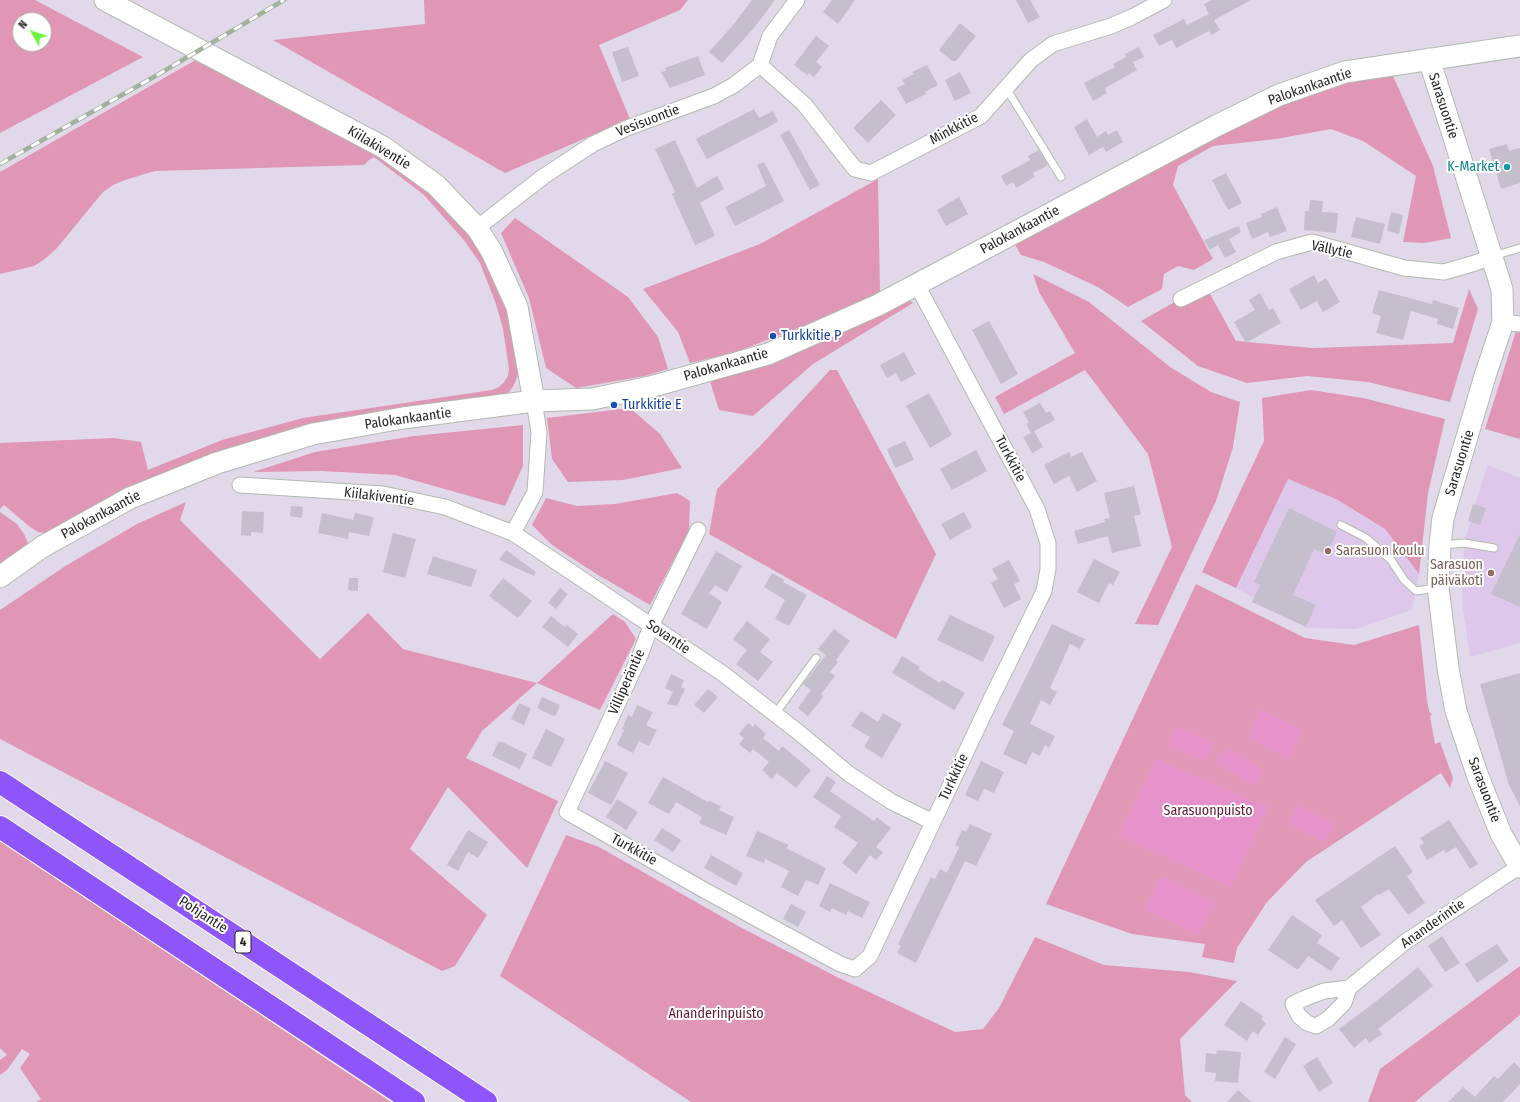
<!DOCTYPE html>
<meta charset="utf-8">
<style>
body{margin:0}
#map{position:relative;width:1520px;height:1102px;overflow:hidden;background:#e1d9ea;font-family:"Fira Sans Condensed",sans-serif}
canvas{display:block}
.north{position:absolute;left:12px;top:12px;width:40px;height:40px;box-sizing:border-box;background:#fff;border:1px solid #a9a9a9;border-radius:50%;rotate:309deg;font-size:11px;font-weight:700;line-height:16px;text-align:center;color:#272727}
.north::after{content:'';display:block;margin:auto;width:14px;height:18px;background:#6ef33d;clip-path:polygon(50% 0,100% 100%,50% 72%,0 100%)}
</style>
<div id="map">
<canvas width="1520" height="1102"></canvas>
<div class="north">N</div>
</div>
<script>
const c = document.querySelector('canvas').getContext('2d');
c.lineJoin = 'round';
function fill(path, color) {
  c.fillStyle = color;
  c.fill(path, 'evenodd');
}
function toPath(rows) {
  const path = new Path2D();
  for (const r of rows) {
    path.moveTo(r[0], r[1]);
    for (let i = 2; i < r.length; i += 2) path.lineTo(r[i], r[i + 1]);
  }
  return path;
}
function trace(path, color, width, dash) {
  c.strokeStyle = color;
  c.lineWidth = width;
  c.lineCap = dash ? 'butt' : 'round';
  c.setLineDash(dash || []);
  c.stroke(path);
}
function drawText(font, color, halo, rows, align = 'center') {
  c.font = font + ' "Fira Sans Condensed",sans-serif';
  c.lineWidth = 4;
  c.setLineDash([]);
  c.textBaseline = 'middle';
  c.strokeStyle = halo;
  c.fillStyle = color;
  for (const [text, x, y, turn = 0] of rows) {
    c.save();
    c.translate(x, y);
    c.rotate((+turn || 0) * Math.PI / 180);
    c.textAlign = isNaN(turn) ? turn : align;
    if (halo) c.strokeText(text, 0, 0);
    c.fillText(text, 0, 0);
    c.restore();
  }
}
const education = toPath([
 [1487,465,1520,478,1520,643,1470,657,1462,602,1464,543],
 [1288,479,1336,499,1385,529,1419,574,1412,610,1356,629,1307,628,1236,588]
]);
const green = toPath([
 [0,0,35,0,143,57,0,133],
 [20,20,44,20,44,44,20,44],
 [424,0,688,0,680,10,599,45,630,119,505,173,273,40,425,24],
 [199,58,380,154,430,190,470,234,486,258,508,308,519,365,518,375,514,385,509,392,502,397,314,427,49,533,44,533,38,532,30,527,4,505,0,509,0,443,114,438,141,442,148,470,222,440,303,418,492,390,499,387,504,382,508,376,509,369,503,329,496,304,480,263,463,239,424,195,374,157,369,160,364,165,155,171,125,180,113,185,103,192,57,248,45,259,34,266,0,274,0,172],
 [1390,69,1433,166,1451,238,1425,243,1403,242,1416,176,1363,141,1331,129,1276,139,1213,146,1178,166,1173,185,1213,259,1194,270,1178,266,1164,274,1162,289,1128,307,1098,287,1044,262,1021,255,1013,241,1282,97],
 [878,179,880,293,803,326,736,352,690,363,678,332,643,289,760,244],
 [515,218,628,297,658,337,668,369,645,376,576,388,546,368,529,298,501,233],
 [1033,274,1089,302,1170,367,1211,392,1240,402,1233,447,1216,501,1158,625,1135,624,1172,547,1148,454,1085,370,1004,414,995,397,1075,353,1039,292],
 [1198,289,1210,294,1236,341,1313,348,1453,343,1469,289,1478,309,1450,402,1368,382,1307,376,1247,383,1198,366,1141,321],
 [906,298,913,303,813,364,753,416,719,410,708,375],
 [1517,328,1520,329,1520,439,1485,429],
 [830,370,837,370,936,554,896,639,709,534,717,489,762,444],
 [1311,390,1363,398,1445,419,1428,493,1419,574,1385,529,1336,499,1288,479,1236,588,1202,572,1264,441,1262,398],
 [630,408,660,434,682,468,623,480,568,482,552,459,547,418],
 [523,425,523,466,505,506,395,475,322,471,253,472,315,452,414,436],
 [677,493,690,501,689,531,650,605,598,575,552,545,532,525,546,498,577,506,615,504],
 [186,502,180,520,320,659,368,613,403,649,537,683,613,614,625,622,636,639,600,710,537,683,482,731,466,758,558,801,527,868,448,787,410,849,487,915,455,966,442,971,0,739,0,610,67,565,137,524],
 [0,512,17,524,24,534,28,543,28,546,0,565],
 [1196,584,1305,638,1354,645,1419,625,1427,700,1429,711,1432,715,1430,716,1435,744,1440,742,1453,778,1450,788,1441,773,1306,862,1267,902,1237,948,1234,963,1202,957,1205,944,1132,934,1046,904],
 [566,835,599,847,740,927,839,978,955,1032,983,1029,999,1008,1035,937,1104,965,1189,972,1237,981,1180,1039,1185,1095,1192,1102,691,1102,500,976],
 [0,841,391,1102,36,1102,41,1099,20,1068,30,1054,22,1049,7,1070,0,1075,0,1060,7,1055,0,1048],
 [1520,966,1520,1015,1415,1102,1368,1102,1380,1069]
]);
const pitch = toPath([
 [1260,709,1302,730,1290,759,1249,738],
 [1176,727,1214,742,1206,761,1168,746],
 [1226,747,1264,770,1254,786,1216,763],
 [1156,759,1268,807,1231,887,1118,835],
 [1298,805,1334,823,1325,842,1289,824],
 [1161,876,1215,903,1198,935,1145,909]
]);
const building = toPath([
 [752,0,775,0,754,28,722,63,709,52,733,25],
 [832,0,855,0,838,24,823,12],
 [1016,0,1030,0,1040,17,1028,23],
 [1212,0,1251,0,1214,20,1220,30,1211,35,1209,31,1176,48,1172,40,1159,46,1153,35,1184,19,1187,25,1209,14,1204,4],
 [960,23,976,36,956,61,952,61,939,50],
 [816,36,829,46,816,62,822,67,814,77,809,73,807,75,794,65],
 [628,47,639,76,622,82,612,52],
 [1139,47,1144,57,1133,62,1137,70,1105,88,1107,93,1093,101,1084,83,1115,67,1113,64,1126,57,1125,54],
 [698,56,705,75,670,88,661,72,666,71,665,68],
 [927,65,938,85,925,92,926,94,906,104,897,88,905,84,902,80,914,74,912,72],
 [960,72,971,93,955,101,945,80],
 [881,100,896,115,868,143,853,128],
 [754,109,759,118,773,111,778,122,707,159,696,139],
 [1087,119,1097,137,1106,131,1108,135,1117,130,1123,142,1106,152,1103,147,1089,155,1074,127],
 [789,130,820,185,810,190,780,135],
 [675,140,697,188,717,176,724,189,700,203,715,236,695,245,672,194,675,192,655,149],
 [1507,144,1509,151,1520,148,1520,183,1501,189,1489,149],
 [1039,150,1048,165,1033,173,1035,177,1016,188,1013,182,1006,186,1001,176,1030,160,1028,156],
 [764,162,784,201,735,226,725,207,766,186,757,165],
 [1226,173,1242,203,1228,210,1212,180],
 [959,197,968,214,946,226,937,210],
 [1310,200,1323,201,1322,212,1338,213,1336,233,1304,230,1305,211,1309,211],
 [1277,207,1287,231,1270,237,1268,232,1252,239,1246,223,1262,217,1261,214],
 [1391,212,1403,215,1399,234,1387,231],
 [1356,217,1385,224,1380,244,1351,237],
 [1239,226,1241,232,1229,239,1236,252,1225,258,1218,245,1210,250,1204,240],
 [1314,275,1318,283,1326,278,1340,302,1323,312,1317,301,1301,310,1289,289],
 [1379,290,1432,304,1433,300,1459,308,1453,329,1437,324,1438,319,1411,311,1403,340,1376,333,1381,316,1372,313],
 [1260,293,1269,310,1273,308,1281,323,1246,343,1234,322,1255,310,1249,300],
 [989,321,1018,374,1001,384,972,330],
 [904,352,916,374,901,382,896,373,887,378,880,365],
 [929,393,952,435,930,448,906,406],
 [1040,403,1046,413,1050,411,1055,420,1034,431,1043,447,1032,453,1023,437,1031,433,1026,424,1029,423,1023,412],
 [905,441,914,460,895,468,887,449],
 [976,450,987,471,952,490,940,469],
 [1069,452,1071,457,1082,452,1097,481,1077,492,1069,476,1054,484,1044,465],
 [1134,486,1141,514,1134,516,1141,546,1112,553,1108,536,1078,544,1074,531,1105,522,1104,519,1110,518,1104,493],
 [1473,504,1486,508,1480,525,1468,521],
 [291,506,303,507,302,518,290,516],
 [1289,508,1337,532,1327,554,1314,549,1293,595,1316,605,1306,627,1252,602,1260,585,1254,582],
 [242,511,264,512,263,533,251,532,251,536,241,535],
 [964,512,972,527,950,540,941,524],
 [322,513,353,520,355,513,374,517,369,536,349,532,348,539,318,533],
 [393,533,416,539,405,578,383,572],
 [1520,534,1520,607,1491,594],
 [506,550,536,572,534,576,499,560],
 [716,551,742,566,727,592,715,585,709,593,722,602,707,629,681,614],
 [433,556,477,570,471,587,427,574],
 [1094,559,1120,572,1113,585,1109,583,1099,603,1077,592],
 [1009,560,1020,581,1014,584,1021,599,1004,608,991,583,998,579,992,569],
 [772,573,784,580,783,582,807,595,789,626,775,619,785,600,764,587],
 [349,578,358,578,358,591,348,590],
 [503,578,532,601,518,618,489,596],
 [560,588,568,594,556,609,548,603],
 [950,615,995,636,983,662,937,640],
 [551,616,565,627,567,625,578,634,568,647,542,627],
 [747,621,770,639,760,652,773,662,758,681,736,664,747,650,733,639],
 [1052,624,1085,639,1080,649,1070,644,1050,688,1057,692,1050,705,1041,700,1030,724,1055,736,1049,748,1045,745,1040,756,1032,752,1026,765,1003,754,1014,731,1002,725],
 [834,629,850,641,836,660,838,662,830,672,835,676,821,694,823,697,808,716,798,708,811,690,803,684,826,655,818,649],
 [902,656,920,667,918,669,940,683,942,680,965,693,954,710,892,673],
 [1520,673,1520,806,1509,785,1480,684],
 [671,674,684,680,681,687,685,689,677,706,667,704,673,692,665,688],
 [708,689,718,697,704,713,694,705],
 [542,697,560,705,556,715,554,716,537,708],
 [519,703,531,708,524,725,511,719],
 [637,705,653,712,646,725,657,730,649,746,639,741,633,753,617,745,624,730,622,729,628,715,632,717],
 [861,711,878,722,883,713,902,724,882,758,864,747,870,737,851,726],
 [748,723,753,727,755,724,766,734,763,738,779,751,782,746,811,770,796,788,777,773,772,779,762,770,769,762,753,749,750,753,739,744,744,738,739,734],
 [546,729,565,739,551,767,532,758],
 [498,742,502,742,527,754,520,769,492,756],
 [605,761,628,773,611,805,588,793],
 [981,761,1004,772,994,793,984,789,978,801,965,795],
 [827,776,836,782,830,791,874,821,877,817,891,828,876,847,883,852,876,860,870,855,856,874,842,863,858,843,834,827,841,816,813,797],
 [663,777,708,802,709,801,721,806,719,810,734,817,726,835,699,823,702,817,676,802,669,814,648,803],
 [617,799,638,812,626,830,606,817],
 [1449,820,1478,864,1470,869,1456,847,1446,853,1444,850,1427,860,1419,846,1424,843,1420,838],
 [970,824,992,834,976,866,965,861,916,963,897,953,901,946,898,944,931,877,935,879,940,869,947,873,959,847,955,845,962,830,966,832],
 [662,828,681,840,673,852,654,840],
 [468,830,488,842,478,858,468,852,458,871,447,865],
 [757,831,789,845,786,848,826,868,818,885,806,880,798,896,781,887,789,871,765,859,764,863,746,856],
 [1395,846,1413,872,1407,876,1425,903,1408,915,1389,889,1379,895,1378,894,1361,907,1381,935,1361,948,1342,920,1334,926,1315,900],
 [711,855,743,873,736,886,704,868],
 [830,883,870,902,862,918,848,911,846,915,832,908,830,912,819,906],
 [791,904,806,912,798,927,783,919],
 [1292,915,1322,935,1317,943,1340,958,1331,971,1308,956,1298,970,1268,950],
 [1442,936,1460,963,1445,972,1428,946],
 [1497,944,1509,961,1477,983,1465,964],
 [1418,967,1433,986,1378,1029,1382,1034,1369,1043,1366,1038,1354,1048,1339,1029,1379,999],
 [1241,1001,1263,1016,1261,1019,1266,1023,1258,1035,1253,1031,1247,1041,1224,1025],
 [1285,1037,1296,1044,1275,1079,1264,1072],
 [1217,1050,1241,1052,1238,1083,1215,1081,1216,1073,1205,1072,1206,1053,1216,1054],
 [1317,1057,1333,1083,1319,1092,1303,1066],
 [1514,1062,1520,1068,1520,1084,1503,1102,1448,1102,1463,1087,1475,1097,1494,1076,1498,1079],
 [1238,1090,1251,1102,1227,1102]
]);
const lane = toPath([
 [1006,88,1061,177],
 [1493,256,1520,248],
 [1341,525,1366,538,1391,560,1404,580,1416,591,1436,588],
 [1443,545,1464,543,1494,548],
 [775,714,816,658]
]);
const street = toPath([
 [760,65,804,104,855,169,871,173,981,116,1031,60,1053,44,1111,26,1132,17,1164,0],
 [477,228,544,176,593,144,627,128,714,96,734,85,760,65,770,36,797,0],
 [1181,299,1276,252,1312,242,1404,268,1444,272,1475,263,1491,257],
 [1503,322,1520,324],
 [534,401,539,432,535,492,513,533,722,673,797,731,849,774,892,802,933,822],
 [240,485,383,494,445,507,513,533],
 [698,530,651,626,639,658,567,812,704,890,840,964,855,969,870,956,991,699,1044,591,1048,569,1048,543,1037,509,917,285],
 [1349,988,1344,1003,1328,1019,1316,1026,1307,1023,1299,1016,1293,1004,1303,999,1324,991,1349,988,1405,942,1520,866]
]);
const secondary = toPath([
 [105,0,383,147,436,185,477,228,492,252,517,307,534,401],
 [1429,59,1502,289,1503,322,1485,376,1443,518,1440,545,1438,587,1448,668,1456,711,1477,774,1501,834,1520,867],
 [0,577,42,547,130,498,217,463,313,434,403,418,534,401,592,399,650,387,768,354,878,305,1216,126,1279,95,1345,72,1520,46]
]);
const highway = toPath([
 [0,782,486,1102],
 [0,827,414,1102]
]);
const rail = toPath([
 [0,164,159,74,284,0]
]);
const markers = [
 [1507,167,4,"#0f9aa8"],
 [773,336,4,"#1a4fb4"],
 [614,405,4,"#1a4fb4"],
 [1328,551,4,"#8d6e63"],
 [1491,573,4,"#8d6e63"]
];
const shields = [
 [243,942,16]
];
const shieldNames = [
 ["4",243,942]
];
const streetNames = [
 ["Palokankaantie",1310,87,-19],
 ["Sarasuontie",1443,106,72],
 ["Vesisuontie",648,121,-21],
 ["Minkkitie",954,129,-28],
 ["Kiilakiventie",379,148,31],
 ["Palokankaantie",1020,230,-28],
 ["Vällytie",1332,250,12],
 ["Palokankaantie",726,365,-16],
 ["Palokankaantie",408,419,-8],
 ["Turkkitie",1010,459,62],
 ["Sarasuontie",1460,463,-73],
 ["Kiilakiventie",379,497,7],
 ["Palokankaantie",101,515,-28],
 ["Sovantie",668,637,34],
 ["Villiperäntie",627,682,-66],
 ["Turkkitie",954,777,-65],
 ["Sarasuontie",1484,790,69],
 ["Turkkitie",634,850,29],
 ["Pohjantie",203,915,33],
 ["Ananderintie",1433,924,-35]
];
const cultureNames = [
 ["K-Market",1499,167]
];
const transitNames = [
 ["Turkkitie P",781,336],
 ["Turkkitie E",622,405]
];
const educationNames = [
 ["Sarasuon koulu",1336,551],
 ["Sarasuon",1483,565,"right"],
 ["päiväkoti",1483,581,"right"]
];
const parkNames = [
 ["Sarasuonpuisto",1208,811],
 ["Ananderinpuisto",716,1014]
];
fill(education, '#ddc8eb');
fill(green, '#df97b5');
fill(pitch, '#e692ca');
fill(building, '#c5becc');
trace(lane, '#b1bbad', 9);
trace(street, '#b1bbad', 17);
trace(secondary, '#b1bbad', 23);
trace(highway, '#fff', 24);
trace(lane, '#fff', 7);
trace(street, '#fff', 15);
trace(secondary, '#fff', 21);
trace(highway, '#8e56f8', 22);
trace(rail, '#a1b19c', 4.5);
trace(rail, '#fff', 3, [9]);
for (const [x, y, r, color] of markers) {
  const dot = new Path2D();
  dot.arc(x, y, r, 0, 2 * Math.PI);
  c.fillStyle = color;
  c.fill(dot);
  trace(dot, '#fff', 1.5);
}
for (const [x, y, w] of shields) {
  const box = new Path2D();
  box.roundRect(x - w / 2, y - 11, w, 22, 3);
  c.fillStyle = '#fff';
  c.fill(box);
  trace(box, '#272727', 1);
}
drawText('bold 13px', '#272727', null, shieldNames);
drawText('14px', '#272727', '#fff', streetNames);
drawText('14px', '#0d838f', '#fff', cultureNames, 'right');
drawText('14px', '#164399', '#fff', transitNames, 'left');
drawText('14px', '#785e54', '#fff', educationNames, 'left');
drawText('14px', '#601b2f', '#fff', parkNames);
</script>
